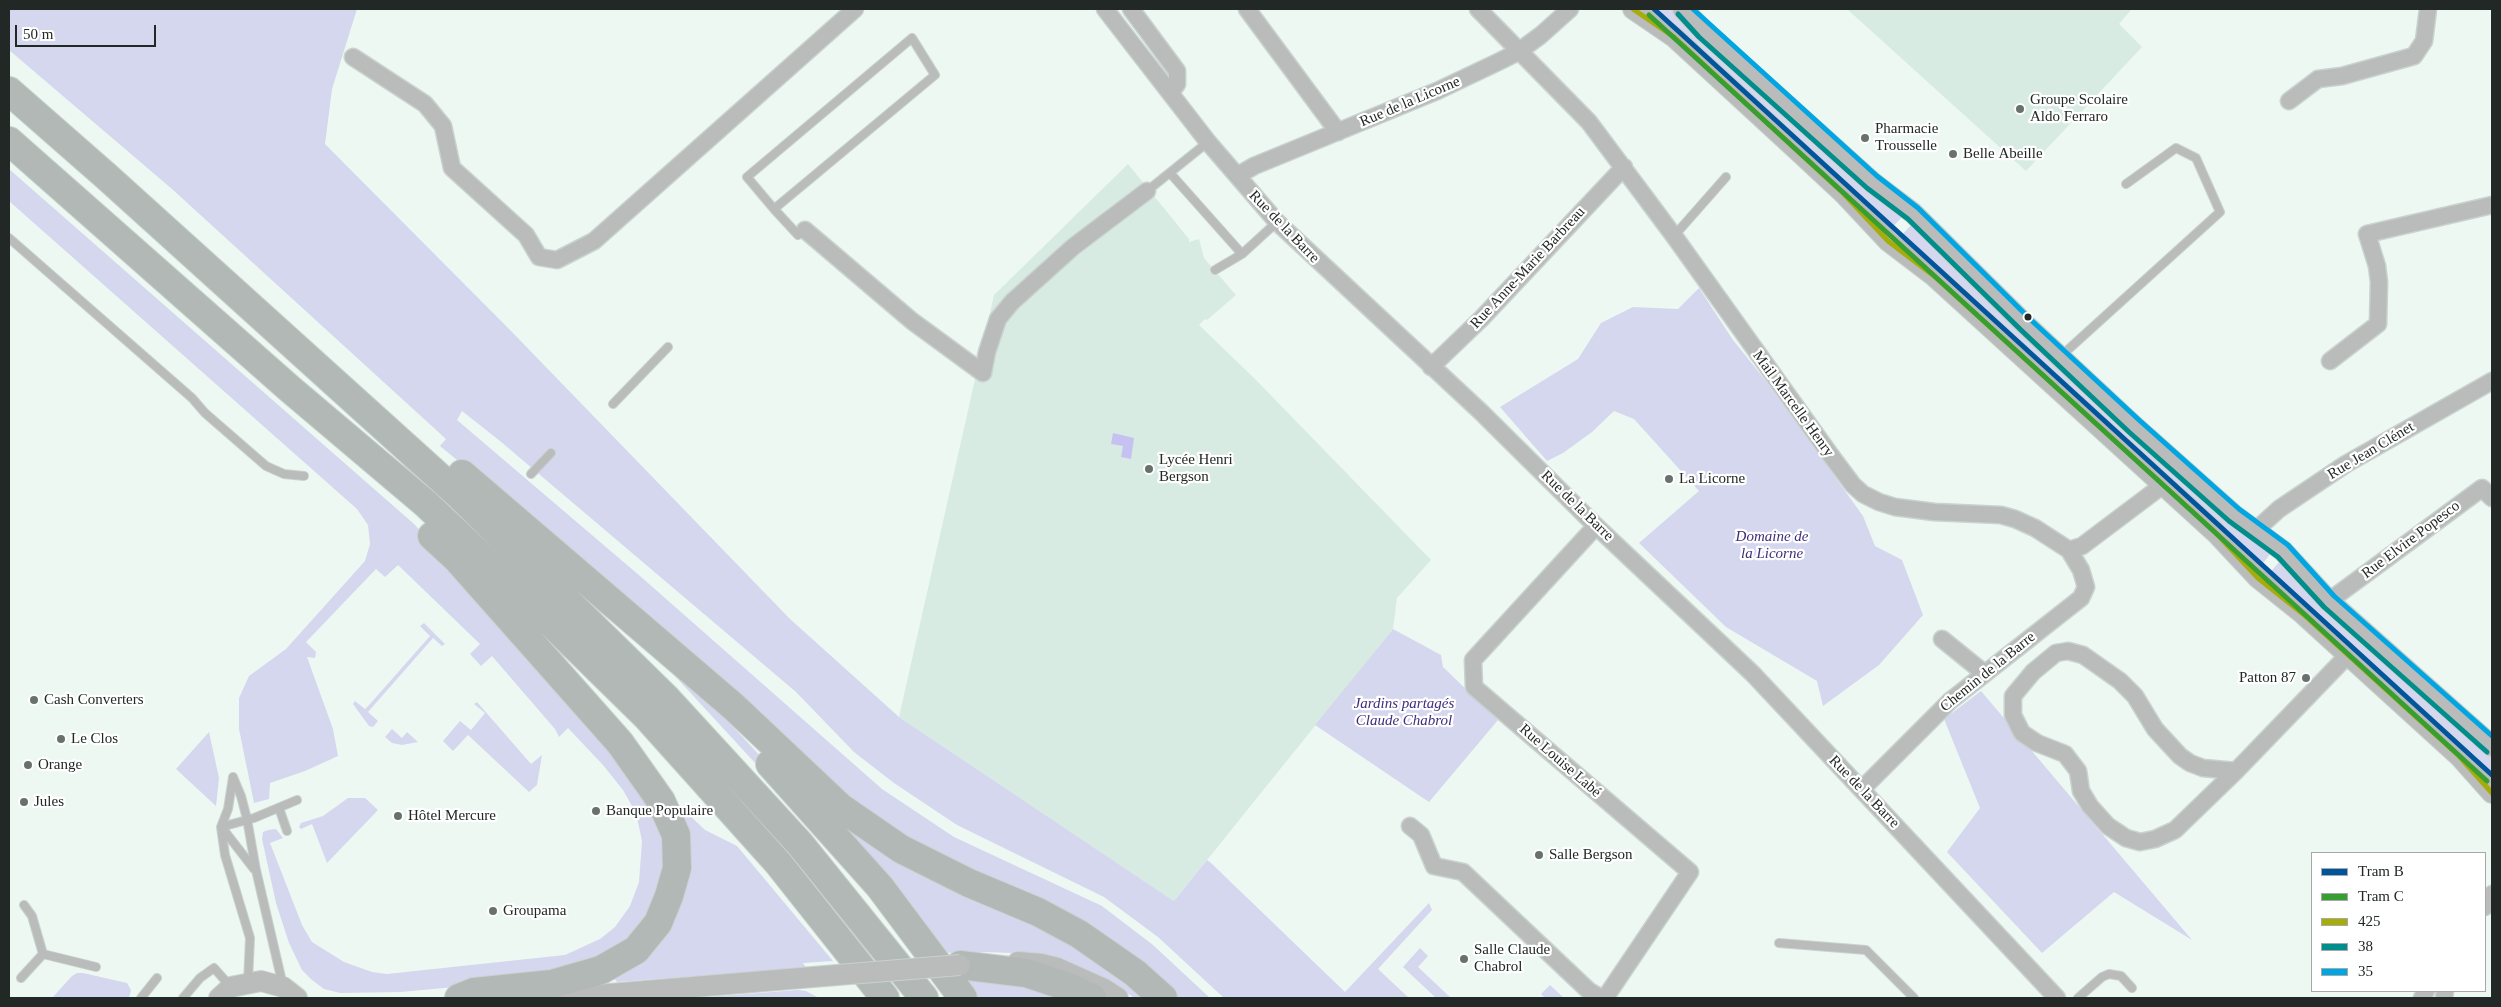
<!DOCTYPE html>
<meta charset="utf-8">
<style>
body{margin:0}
#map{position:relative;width:2501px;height:1007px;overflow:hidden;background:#edf8f3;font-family:Georgia,serif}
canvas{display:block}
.frame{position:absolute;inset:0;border:10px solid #212825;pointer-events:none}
.legend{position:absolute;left:2311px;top:852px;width:175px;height:140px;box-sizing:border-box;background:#fff;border:1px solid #a6a9a8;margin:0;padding:6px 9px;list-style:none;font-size:15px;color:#212825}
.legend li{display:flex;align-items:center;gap:10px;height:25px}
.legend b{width:25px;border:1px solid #a6a9a8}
.scale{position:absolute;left:15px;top:25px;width:141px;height:22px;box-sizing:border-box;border:2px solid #212825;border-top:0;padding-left:6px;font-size:15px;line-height:18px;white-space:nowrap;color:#212825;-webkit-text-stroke:4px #fff;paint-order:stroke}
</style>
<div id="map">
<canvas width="2501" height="1007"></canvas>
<div class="frame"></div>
<ul class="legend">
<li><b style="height:6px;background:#00569d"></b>Tram B</li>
<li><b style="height:6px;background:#379e32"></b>Tram C</li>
<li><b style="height:6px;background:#a6ac09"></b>425</li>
<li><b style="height:6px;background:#008e8c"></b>38</li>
<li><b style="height:6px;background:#00a6e2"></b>35</li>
</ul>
<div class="scale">50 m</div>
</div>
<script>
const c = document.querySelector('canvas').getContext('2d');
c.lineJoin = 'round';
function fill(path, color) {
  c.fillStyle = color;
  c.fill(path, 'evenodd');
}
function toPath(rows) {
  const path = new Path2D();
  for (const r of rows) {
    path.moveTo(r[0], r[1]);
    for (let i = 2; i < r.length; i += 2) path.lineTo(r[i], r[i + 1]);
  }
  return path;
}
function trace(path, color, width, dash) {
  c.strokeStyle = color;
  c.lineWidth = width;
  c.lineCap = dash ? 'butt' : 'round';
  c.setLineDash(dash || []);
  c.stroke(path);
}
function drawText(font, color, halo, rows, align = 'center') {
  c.font = font + ' Georgia,serif';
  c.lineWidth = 4.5;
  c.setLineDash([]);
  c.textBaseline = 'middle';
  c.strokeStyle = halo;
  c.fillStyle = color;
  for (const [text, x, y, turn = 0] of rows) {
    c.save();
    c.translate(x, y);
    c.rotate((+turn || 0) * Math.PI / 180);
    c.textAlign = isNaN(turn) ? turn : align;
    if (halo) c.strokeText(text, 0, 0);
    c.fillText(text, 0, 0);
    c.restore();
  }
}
const built = toPath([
 [1847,9,2132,9,2119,24,2142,47,2026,171],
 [1128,164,1189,239,1189,242,1199,239,1204,258,1236,295,1207,320,1205,319,1199,325,1255,379,1431,560,1397,598,1393,629,1174,901,899,717,994,295]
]);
const green = toPath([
 [9,9,357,9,332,89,325,144,512,332,790,619,899,717,1174,901,1207,860,1211,863,1345,992,1429,903,1432,910,1378,969,1409,998,1224,998,1158,937,1104,897,957,825,894,783,854,752,796,692,500,441,462,411,457,420,640,576,882,789,954,837,1102,906,1153,945,1210,998,1177,998,1136,962,951,866,845,799,652,620,440,446,446,439,172,189,9,50],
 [1648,9,1674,9,1902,217,1890,230],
 [9,169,414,524,450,562,625,766,650,803,665,844,660,894,638,930,623,945,595,964,540,979,401,992,340,993,324,989,312,980,302,970,289,943,276,903,262,839,263,832,268,830,276,829,283,838,270,843,302,925,312,942,344,962,372,972,387,974,565,955,600,939,615,927,630,906,639,882,642,841,636,813,623,790,603,765,568,728,559,737,555,729,492,656,481,666,470,654,480,644,398,565,385,577,376,569,306,642,316,652,315,658,307,657,333,729,338,756,305,771,270,783,269,799,254,803,239,729,239,698,249,676,286,649,365,561,370,544,368,525,357,509,9,201],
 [1911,225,2271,553,2260,567,1899,238],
 [1699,288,1733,340,1766,381,1863,516,1875,546,1902,560,1923,615,1879,665,1823,706,1817,681,1726,627,1639,543,1699,491,1634,419,1614,411,1592,432,1563,453,1547,461,1500,407,1578,359,1601,323,1633,307,1678,309],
 [2279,562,2492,756,2492,780,2268,575],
 [424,623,445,644,442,646,433,638,368,712,378,721,373,727,369,726,353,704,355,701,365,709,370,704,430,636,420,626],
 [1393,629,1441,655,1443,667,1498,720,1429,802,1315,725],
 [670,667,726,719,788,786,894,925,814,827,674,675],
 [1981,691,2192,940,2114,892,2042,953,1947,852,1980,808,1944,719],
 [477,702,531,764,542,755,537,785,529,792,468,735,453,751,443,741,460,721,471,730,485,713,474,704],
 [392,729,402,738,407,732,418,742,402,745,392,743,385,737],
 [209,732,219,778,216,806,176,769],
 [667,794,705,830,737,846,833,961,803,963,806,968,617,982,613,977,666,921],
 [348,798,365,798,378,810,327,863,312,824,301,829,299,827,301,823,323,816],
 [820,799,1028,912,1156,998,1134,998,1111,981,1066,962,1040,954,984,952,940,953],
 [1420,948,1428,956,1418,967,1451,998,1436,998,1403,967],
 [77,973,83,973,127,983,131,990,129,998,52,998,72,976],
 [971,979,1020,980,1074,998,972,998,958,980],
 [1550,985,1564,998,1545,998,1541,994],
 [798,990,806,991,819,998,693,998]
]);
const water = toPath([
 [1113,433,1134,438,1131,459,1121,457,1123,446,1111,444]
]);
const service = toPath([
 [912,38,935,75,774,209,747,177,912,38],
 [1170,173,1242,254],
 [1147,191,1208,142],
 [774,209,798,235],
 [1674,236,1726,177],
 [9,238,192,398,205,413,266,466,284,474,304,476],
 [1215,270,1242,254,1277,222],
 [2061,356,2220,212,2196,158,2176,148,2126,184],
 [613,404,668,347],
 [531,474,551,453],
 [233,777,241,796,247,819,256,870,283,986],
 [233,777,228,809,221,827,225,855,250,938,248,982],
 [279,808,287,831],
 [221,827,254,818,297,800],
 [223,829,254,869],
 [24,905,32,916,43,954,96,967],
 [1779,943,1866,950,1914,998],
 [21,978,43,954],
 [141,998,157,978],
 [183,998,200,978,214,968,230,986],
 [2078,998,2102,977,2109,974,2121,976,2132,988]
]);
const minor = toPath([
 [1105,9,1208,142,1277,222,1481,412,1596,526,1753,674,2057,998],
 [1131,9,1177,71,1177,84,1171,92],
 [1247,9,1338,132],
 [1478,9,1589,122,1674,236,1832,457,1853,485,1863,494,1879,502,1895,507,1934,512,2001,515,2015,519,2035,528,2069,550,2082,546,2163,485],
 [353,57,425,104,443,126,452,168,526,235,539,257,557,260,594,241,855,9],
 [2289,101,2318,79,2342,76,2414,56,2424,41,2428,9],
 [1237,176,1254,166,1437,91,1498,62,1518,52,1541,35,1570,9],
 [805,230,912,321,983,373,987,352,998,319,1012,302,1073,247,1147,191],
 [2330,361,2378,324,2379,282,2377,266,2367,234,2492,205],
 [1431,367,1481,319,1624,167],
 [1596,526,1473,660,1474,687,1690,872,1605,998],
 [2256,530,2279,509,2346,464,2492,381],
 [2329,601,2482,488,2492,498],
 [1942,639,1984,673],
 [2236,771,2203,768,2190,763,2180,756,2155,729,2135,696,2120,681,2083,655,2068,651,2056,653,2033,672,2013,696,2013,715,2022,733,2037,743,2065,754,2078,771,2081,791,2090,806,2108,826,2126,838,2140,842,2155,839,2175,830,2236,771,2348,655],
 [1862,789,1950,701,2081,598,2086,587,2081,570,2069,550],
 [1410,826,1421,835,1434,866,1463,872,1589,991,1601,998],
 [2485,907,2492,894],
 [2422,998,2426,991],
 [2444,998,2445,991]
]);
const tertiary = toPath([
 [1633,9,1674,37,1800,153,1844,194,1888,241,1934,276,2216,533,2258,578,2303,614,2459,756,2492,793],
 [1683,9,1704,31,1872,182,1913,213,2026,325,2134,426,2234,515,2283,551,2329,601,2492,746],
 [1018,962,1041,964,1057,968,1104,989,1118,998],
 [219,998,231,987,261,981,283,987,297,998],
 [562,998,813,977]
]);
const trunk = toPath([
 [9,91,106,176,458,494,666,698,800,844,924,998],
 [9,141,290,389,426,504,539,611,646,716,778,863,885,998],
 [462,474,734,707,840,807,901,849,969,883,1038,912,1079,934,1135,973,1163,998],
 [432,536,457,559,620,743,661,801,676,835,677,868,669,896,658,923,636,950,601,970,552,984,474,992,459,998],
 [770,764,880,887,963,998],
 [960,965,1026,973,1071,988,1092,998]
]);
const tertiaryBridge = toPath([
 [813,977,960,965]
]);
const bus1 = toPath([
 [1633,9,1674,37,1844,194,1888,241,1934,276,2216,533,2258,578,2303,614,2459,756,2492,793]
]);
const bus2 = toPath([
 [1678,14,1699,37,1867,188,1908,219,2021,330,2129,432,2229,521,2278,557,2324,607,2487,752]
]);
const bus3 = toPath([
 [1693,9,1877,176,1918,208,2031,320,2139,420,2239,509,2288,545,2334,596,2492,736]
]);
const tram1 = toPath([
 [1654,9,2492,775]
]);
const tram2 = toPath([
 [1649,15,2487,781]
]);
const markers = [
 [2020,109,5,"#68716d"],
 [1865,138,5,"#68716d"],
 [1953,154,5,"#68716d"],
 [2028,317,4.5,"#212825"],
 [1149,469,5,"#68716d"],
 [1669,479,5,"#68716d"],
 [2306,678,5,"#68716d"],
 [34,700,5,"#68716d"],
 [61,739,5,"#68716d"],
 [28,765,5,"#68716d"],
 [24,802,5,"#68716d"],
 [596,811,5,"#68716d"],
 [398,816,5,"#68716d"],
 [1539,855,5,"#68716d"],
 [493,911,5,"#68716d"],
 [1464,959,5,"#68716d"]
];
const poiNames = [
 ["Groupe Scolaire",2030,100],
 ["Aldo Ferraro",2030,117],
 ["Pharmacie",1875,129],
 ["Trousselle",1875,146],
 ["Belle Abeille",1963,154],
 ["Lycée Henri",1159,460],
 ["Bergson",1159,477],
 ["La Licorne",1679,479],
 ["Patton 87",2296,678,"right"],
 ["Cash Converters",44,700],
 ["Le Clos",71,739],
 ["Orange",38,765],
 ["Jules",34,802],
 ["Banque Populaire",606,811],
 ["Hôtel Mercure",408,816],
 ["Salle Bergson",1549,855],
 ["Groupama",503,911],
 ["Salle Claude",1474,950],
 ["Chabrol",1474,967]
];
const streetNames = [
 ["Rue de la Licorne",1410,102,-23],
 ["Rue de la Barre",1284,227,46],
 ["Rue Anne-Marie Barbreau",1528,268,-47],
 ["Mail Marcelle Henry",1793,404,54],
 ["Rue Jean Clénet",2371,451,-31],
 ["Rue de la Barre",1577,506,44],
 ["Rue Elvire Popesco",2411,540,-37],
 ["Chemin de la Barre",1988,672,-39],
 ["Rue Louise Labé",1560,761,41],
 ["Rue de la Barre",1864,792,46]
];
const parkNames = [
 ["Domaine de",1772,537],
 ["la Licorne",1772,554],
 ["Jardins partagés",1404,704],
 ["Claude Chabrol",1404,721]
];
fill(built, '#d8ebe3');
fill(green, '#d5d7ee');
fill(water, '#c5c2f1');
trace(service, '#c9d2ce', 10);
trace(minor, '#c9d2ce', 19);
trace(tertiary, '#c9d2ce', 22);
trace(trunk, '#c9d2ce', 30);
trace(service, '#b9bcbb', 8);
trace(minor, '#b9bcbb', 16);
trace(tertiary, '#b9bcbb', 20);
trace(trunk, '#b2b8b5', 28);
trace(tertiaryBridge, '#c9d2ce', 22, []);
trace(tertiaryBridge, '#b9bcbb', 20);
trace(bus1, '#a6ac09', 5);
trace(bus2, '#008e8c', 5);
trace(bus3, '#00a6e2', 5);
trace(tram1, '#00569d', 5);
trace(tram2, '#379e32', 5);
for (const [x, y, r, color] of markers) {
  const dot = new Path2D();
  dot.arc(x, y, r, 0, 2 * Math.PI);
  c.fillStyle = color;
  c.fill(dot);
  trace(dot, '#fff', 2);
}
drawText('15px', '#212825', '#fff', poiNames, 'left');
drawText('15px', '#212825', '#fff', streetNames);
drawText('italic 15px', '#402d7c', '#fff', parkNames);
</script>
